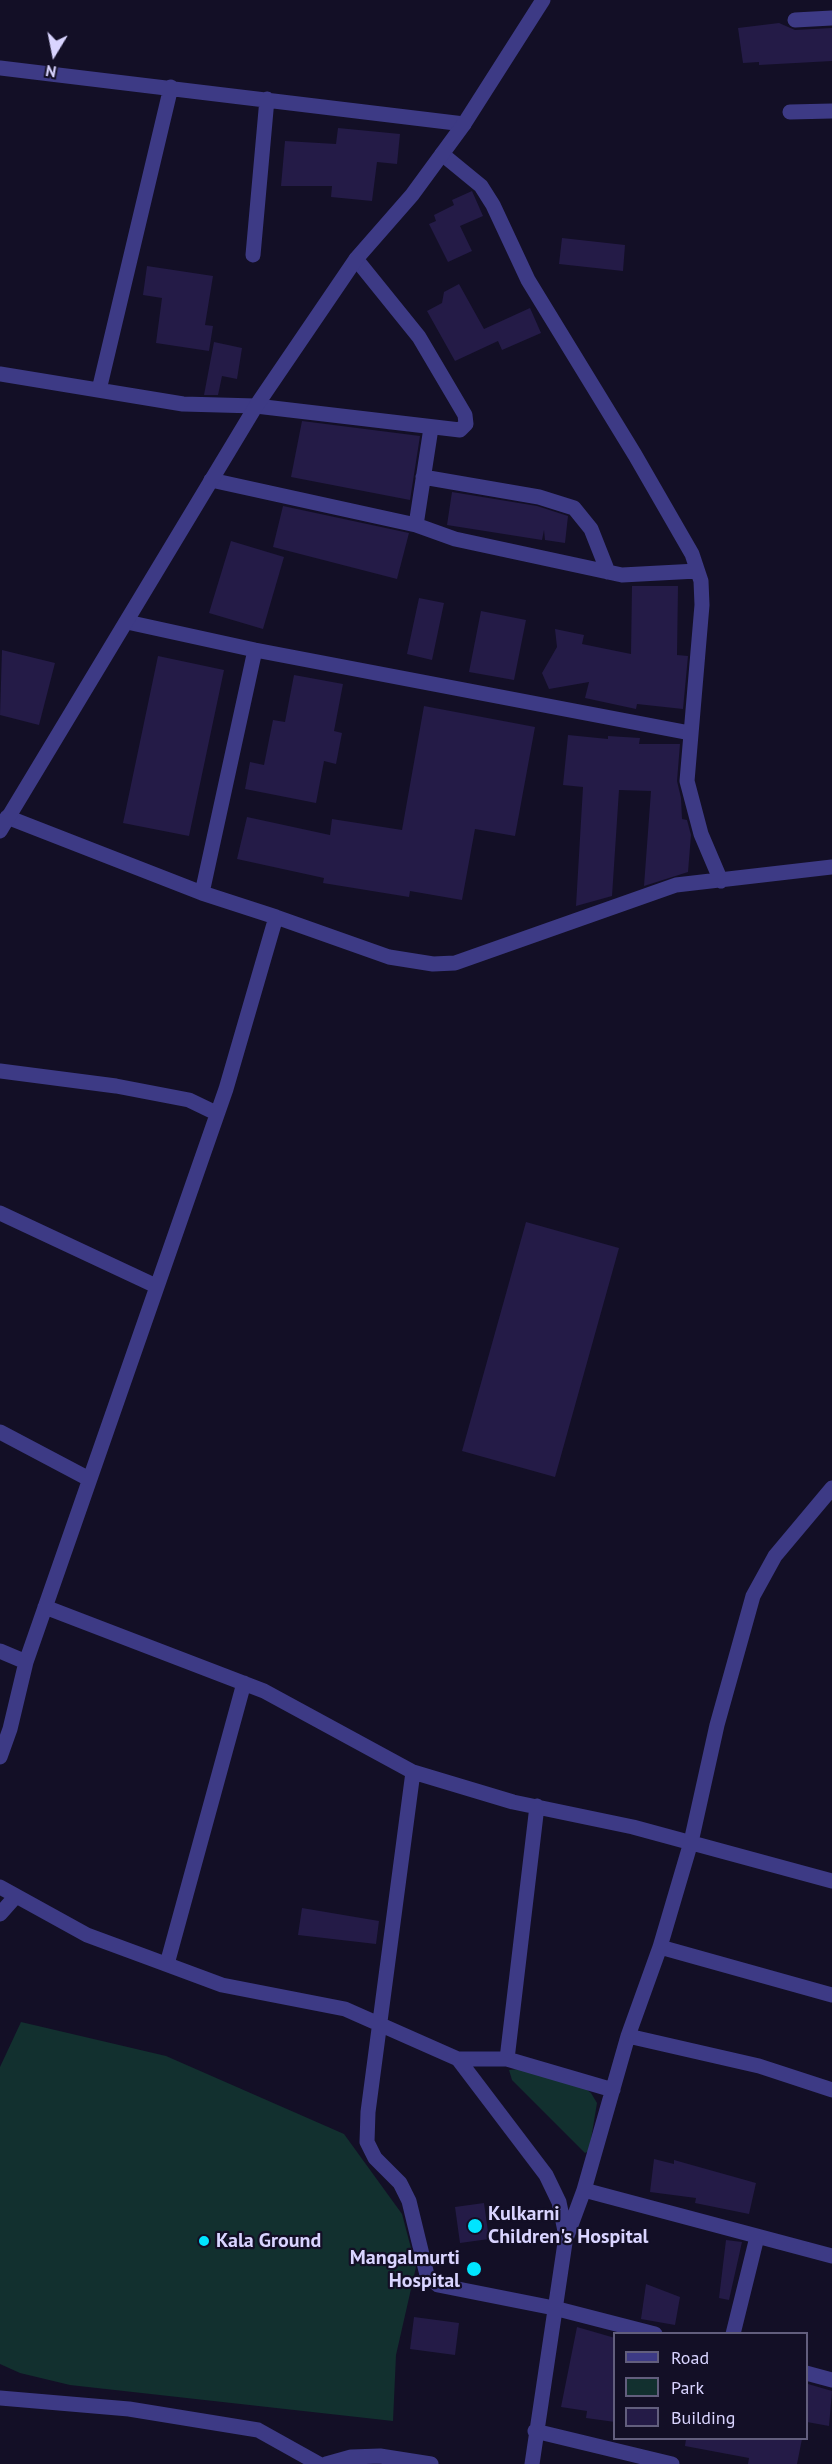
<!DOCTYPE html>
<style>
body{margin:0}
#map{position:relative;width:832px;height:2464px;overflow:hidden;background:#130f26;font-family:"PT Sans",sans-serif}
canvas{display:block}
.legend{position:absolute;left:613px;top:2332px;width:195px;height:108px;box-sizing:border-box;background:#130f26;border:2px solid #625e7d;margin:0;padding:8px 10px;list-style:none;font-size:18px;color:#d9d4ff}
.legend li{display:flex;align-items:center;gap:12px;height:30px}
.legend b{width:30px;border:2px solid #625e7d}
.north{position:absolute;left:24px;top:24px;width:60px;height:60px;-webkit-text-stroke:4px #130f26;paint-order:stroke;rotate:190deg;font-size:16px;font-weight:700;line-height:24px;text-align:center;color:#d9d4ff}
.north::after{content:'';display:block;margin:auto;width:21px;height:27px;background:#d9d4ff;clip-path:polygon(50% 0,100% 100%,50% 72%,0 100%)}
</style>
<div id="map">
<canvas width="832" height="2464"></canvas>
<ul class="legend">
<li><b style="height:8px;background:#3d3a85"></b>Road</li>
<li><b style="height:16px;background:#12302f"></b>Park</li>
<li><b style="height:16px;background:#241b47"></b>Building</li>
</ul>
<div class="north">N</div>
</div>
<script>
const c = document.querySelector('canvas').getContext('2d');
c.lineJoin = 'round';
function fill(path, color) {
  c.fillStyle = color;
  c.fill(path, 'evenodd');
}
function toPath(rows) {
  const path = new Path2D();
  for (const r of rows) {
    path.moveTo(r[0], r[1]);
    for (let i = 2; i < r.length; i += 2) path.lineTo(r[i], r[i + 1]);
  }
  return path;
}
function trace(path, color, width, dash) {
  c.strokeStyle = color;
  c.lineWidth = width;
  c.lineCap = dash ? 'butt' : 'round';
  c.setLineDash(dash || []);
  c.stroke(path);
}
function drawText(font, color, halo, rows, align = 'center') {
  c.font = font + ' "PT Sans",sans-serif';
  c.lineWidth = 4.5;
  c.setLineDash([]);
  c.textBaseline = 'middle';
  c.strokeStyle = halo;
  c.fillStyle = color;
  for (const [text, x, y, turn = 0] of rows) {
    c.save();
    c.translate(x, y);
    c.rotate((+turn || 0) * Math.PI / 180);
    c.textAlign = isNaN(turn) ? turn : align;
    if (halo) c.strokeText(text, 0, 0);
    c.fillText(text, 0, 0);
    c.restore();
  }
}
const green = toPath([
 [21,2022,166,2056,344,2134,402,2214,416,2267,396,2355,393,2421,70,2385,20,2373,0,2364,0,2067],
 [519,2069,586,2089,591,2093,597,2103,589,2151,585,2153,512,2080,509,2070]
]);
const building = toPath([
 [779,23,795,30,832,28,832,61,759,65,759,62,743,63,738,28],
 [338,128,400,134,397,164,377,162,372,201,331,197,332,186,281,186,285,141,336,144],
 [472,191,483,216,460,226,472,251,448,262,429,224,436,221,434,215,454,205,452,200],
 [562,238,625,245,623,271,559,264],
 [147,266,213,276,205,325,213,326,209,351,156,343,162,298,143,295],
 [459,284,484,329,530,308,541,333,502,350,498,341,455,361,427,311,442,303,444,292],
 [214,342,242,348,237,379,222,376,218,395,204,395],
 [302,421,420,436,410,500,291,477],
 [452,492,537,506,568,516,565,543,545,540,544,530,542,540,447,525],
 [283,506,409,533,397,579,273,547],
 [231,541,284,557,263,629,209,613],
 [632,586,678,586,677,655,688,656,683,709,637,704,636,709,585,698,589,682,549,689,542,673,557,647,555,629,584,635,582,644,631,654],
 [419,598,444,603,432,660,407,654],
 [481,611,526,620,514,680,469,672],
 [2,650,55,663,39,725,0,715],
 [158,656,224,670,189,836,123,823],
 [294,675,343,684,334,731,342,733,336,764,324,761,316,803,245,789,250,762,264,765,273,720,285,722],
 [424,706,535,727,515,836,475,829,462,900,410,891,409,897,323,883,324,878,237,859,247,817,330,835,332,819,402,830],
 [568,735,608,739,608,736,640,738,639,744,680,744,677,781,681,798,682,819,687,820,691,835,688,872,644,886,651,791,619,790,612,896,576,906,583,787,563,785],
 [526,1222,619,1248,555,1477,462,1451],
 [302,1908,379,1921,376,1944,298,1935],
 [654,2159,674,2164,674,2160,756,2183,749,2214,695,2203,696,2198,650,2192],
 [484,2203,489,2239,460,2243,455,2207],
 [726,2240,742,2242,729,2300,719,2298],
 [646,2284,680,2297,675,2325,641,2319],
 [414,2317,459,2323,455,2355,410,2349],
 [577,2327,615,2338,615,2422,586,2418,587,2411,561,2407],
 [808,2384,832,2391,829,2426,807,2422],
 [686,2439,802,2439,797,2464,748,2464,749,2458,685,2446]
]);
const minor = toPath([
 [795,20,832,18],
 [0,68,464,124],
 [790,112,832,111],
 [442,154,481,186,493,205,528,280,635,455,692,554,701,581,702,605,687,781,701,834,721,881],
 [253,255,267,99],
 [0,374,183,404,256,406,460,430,466,424,465,415,419,337,356,259],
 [99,390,171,87],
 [423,477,539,497,574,508,591,529,608,572],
 [211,480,416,525,431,428],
 [416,525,455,539,622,575,697,571],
 [127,622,255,650,690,733],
 [202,893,255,650],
 [276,917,389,957,433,964,455,963,676,885,832,867],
 [0,1071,116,1086,189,1100,216,1113],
 [0,1213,156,1286],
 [0,1432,89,1479],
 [45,1607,264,1691,413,1772],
 [0,1651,26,1662],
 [0,1757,10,1729,26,1662,226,1089,276,917,202,893,7,817],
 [0,1887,87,1935,152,1959,222,1985,345,2009,458,2059,546,2175,559,2202,566,2236,532,2464],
 [0,1914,16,1896],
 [660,1947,832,1995],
 [167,1964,244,1683],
 [628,2036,759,2066,832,2090],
 [458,2059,507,2059,613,2090],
 [507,2059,537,1806],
 [584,2190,832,2256],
 [567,2236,584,2190,628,2036,660,1947,691,1842,717,1725,753,1596,775,1556,832,1488],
 [655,2334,554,2308,438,2285,427,2275,409,2201,400,2183,375,2158,367,2142,368,2112,413,1772,513,1802,633,1827,832,1881],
 [733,2334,757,2237],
 [806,2373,832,2380],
 [0,2398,129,2409,258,2430,319,2464],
 [535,2431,672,2464],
 [326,2464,351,2457,380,2456,431,2464]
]);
const tertiary = toPath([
 [0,831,256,406,356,259,412,195,464,124,543,0]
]);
const markers = [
 [475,2226,8,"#00e5ff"],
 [204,2241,6,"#00e5ff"],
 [474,2269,8,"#00e5ff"]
];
const poiNames = [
 ["Kulkarni",488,2214],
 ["Children's Hospital",488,2237],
 ["Kala Ground",216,2241],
 ["Mangalmurti",460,2258,"right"],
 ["Hospital",460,2281,"right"]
];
fill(green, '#12302f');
fill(building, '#241b47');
trace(minor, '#3d3a85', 15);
trace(tertiary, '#3d3a85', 15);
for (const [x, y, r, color] of markers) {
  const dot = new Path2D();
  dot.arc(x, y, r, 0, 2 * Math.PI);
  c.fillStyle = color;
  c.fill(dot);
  trace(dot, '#130f26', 2);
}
drawText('bold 20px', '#d9d4ff', '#130f26', poiNames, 'left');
</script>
